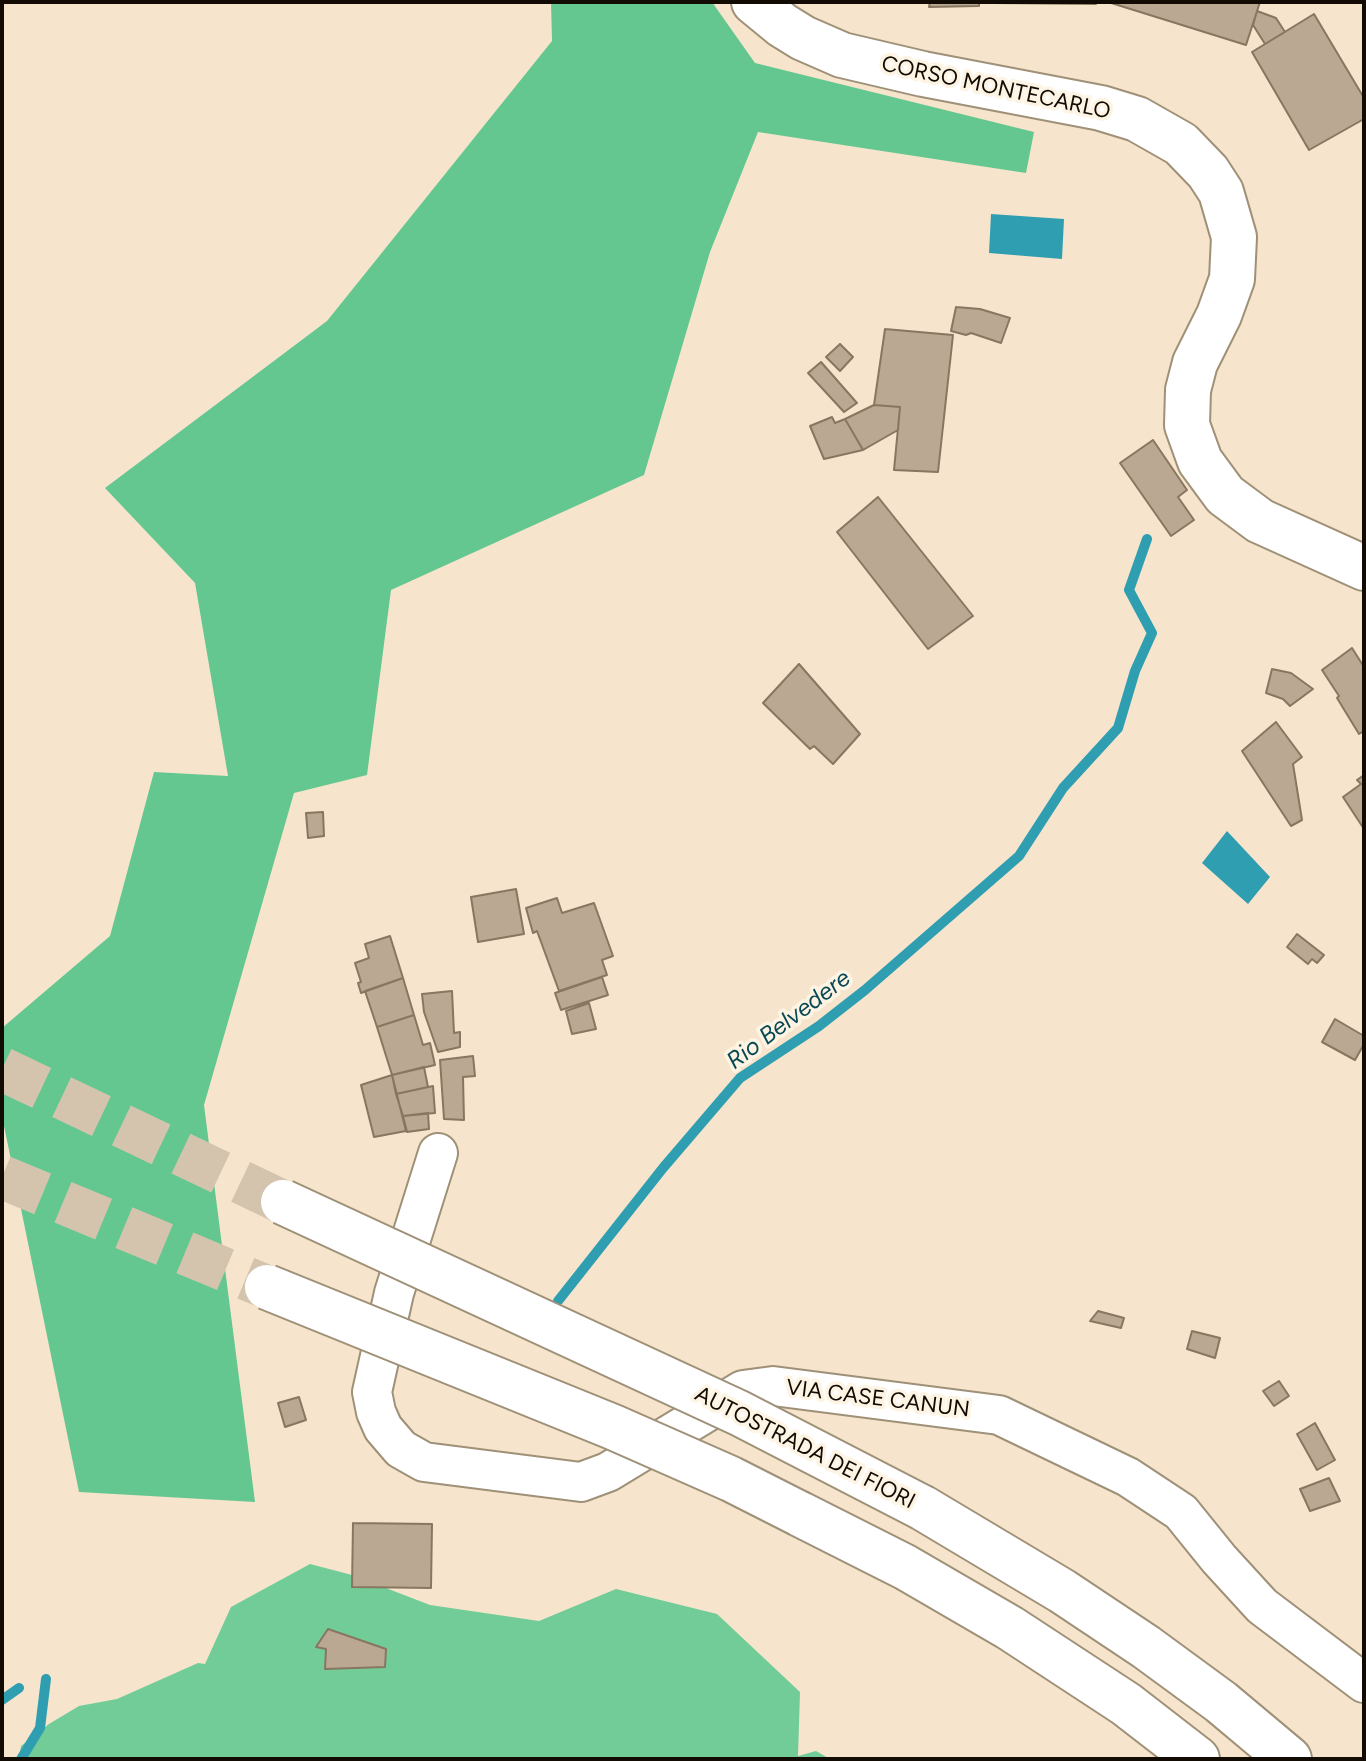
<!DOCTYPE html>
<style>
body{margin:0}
#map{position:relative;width:1366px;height:1761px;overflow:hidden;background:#f6e5cc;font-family:Figtree,sans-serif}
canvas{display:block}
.frame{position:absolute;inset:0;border:4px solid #110b04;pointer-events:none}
</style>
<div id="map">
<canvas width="1366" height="1761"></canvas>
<div class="frame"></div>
</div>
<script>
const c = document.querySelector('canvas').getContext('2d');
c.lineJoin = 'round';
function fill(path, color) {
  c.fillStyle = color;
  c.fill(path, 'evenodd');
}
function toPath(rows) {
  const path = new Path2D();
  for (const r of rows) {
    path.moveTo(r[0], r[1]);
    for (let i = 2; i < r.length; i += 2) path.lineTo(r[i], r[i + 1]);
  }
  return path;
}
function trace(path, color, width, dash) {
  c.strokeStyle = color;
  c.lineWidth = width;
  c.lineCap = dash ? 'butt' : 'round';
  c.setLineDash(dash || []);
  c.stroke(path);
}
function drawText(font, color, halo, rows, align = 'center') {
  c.font = font + ' Figtree,sans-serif';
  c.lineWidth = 7;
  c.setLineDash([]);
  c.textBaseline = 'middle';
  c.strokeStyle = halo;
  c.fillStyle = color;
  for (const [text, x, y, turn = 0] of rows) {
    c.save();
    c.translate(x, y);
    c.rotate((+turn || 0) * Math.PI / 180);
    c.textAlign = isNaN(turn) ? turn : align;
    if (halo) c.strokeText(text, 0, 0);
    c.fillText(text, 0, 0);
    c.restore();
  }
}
const green = toPath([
 [310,1564,352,1575,430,1605,539,1621,616,1589,717,1614,800,1692,798,1756,816,1751,830,1759,19,1759,21,1746,49,1724,79,1706,117,1699,198,1663,205,1664,231,1607]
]);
const forest = toPath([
 [551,2,712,2,755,63,1034,132,1026,173,758,132,710,252,644,475,391,590,367,775,294,793,204,1105,255,1502,79,1492,2,1116,2,1028,110,936,154,772,228,776,195,583,105,488,327,321,552,41]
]);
const water = toPath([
 [991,214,1064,219,1062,259,989,253],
 [1227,831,1270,877,1248,904,1202,863]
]);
const stream = toPath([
 [558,1301,663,1168,740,1078,819,1026,865,990,1019,856,1063,788,1118,728,1135,671,1152,633,1129,590,1147,539],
 [2,1700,19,1688],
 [21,1759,40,1728,46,1679]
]);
const building = toPath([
 [930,2,979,2,979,6,929,7,930,2],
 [993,2,1096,2,1096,4,993,3,993,2],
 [1108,2,1260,2,1246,45,1108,2],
 [1257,11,1276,18,1285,32,1265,44,1253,25,1257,11],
 [1314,14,1364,98,1364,119,1309,150,1252,52,1314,14],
 [956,307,980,309,1010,318,1001,343,971,333,966,335,951,331,956,307],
 [885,329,953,335,938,472,894,470,900,407,874,405,885,329],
 [840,344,853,357,840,371,826,357,840,344],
 [821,362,857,403,844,412,808,373,821,362],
 [874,405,900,407,898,430,863,450,845,419,874,405],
 [832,417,835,423,845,419,863,450,824,459,810,426,832,417],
 [1153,440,1187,490,1178,497,1194,520,1171,536,1120,463,1153,440],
 [878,497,973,616,928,649,837,532,878,497],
 [1352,648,1364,667,1364,731,1359,734,1337,698,1339,696,1322,670,1352,648],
 [799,664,860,734,833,764,814,746,810,749,763,703,799,664],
 [1272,669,1291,673,1313,689,1290,706,1283,699,1266,693,1272,669],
 [1276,722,1302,757,1293,764,1302,820,1291,826,1242,751,1276,722],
 [1364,775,1364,829,1343,797,1361,784,1357,780,1364,775],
 [323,812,324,836,308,838,306,813,323,812],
 [516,889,524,934,478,942,471,897,516,889],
 [557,898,562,913,594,903,613,956,602,960,607,975,559,991,537,931,533,933,526,908,557,898],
 [1297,934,1324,955,1317,963,1312,959,1308,964,1287,947,1297,934],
 [390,936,403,978,361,993,358,983,361,982,355,963,369,958,365,944,390,936],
 [602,977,608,995,561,1010,555,993,602,977],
 [403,978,414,1015,377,1027,365,991,403,978],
 [452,991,454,1033,460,1032,460,1047,438,1052,424,1012,422,994,452,991],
 [589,1003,596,1029,572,1034,566,1011,589,1003],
 [414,1015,423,1045,430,1043,435,1065,392,1075,377,1027,414,1015],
 [1335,1019,1364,1036,1364,1044,1355,1060,1322,1042,1335,1019],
 [473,1056,475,1076,463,1077,464,1120,444,1119,440,1060,473,1056],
 [424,1067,428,1087,396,1094,392,1075,424,1067],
 [392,1075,406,1131,374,1137,361,1085,392,1075],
 [433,1086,435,1113,403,1116,396,1094,433,1086],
 [428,1113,429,1129,407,1132,403,1116,428,1113],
 [1098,1311,1124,1318,1121,1328,1090,1321,1098,1311],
 [1192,1331,1220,1338,1215,1358,1187,1349,1192,1331],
 [1279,1381,1289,1396,1274,1406,1263,1391,1279,1381],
 [299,1397,306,1420,285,1427,278,1403,299,1397],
 [1315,1423,1335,1460,1317,1470,1297,1434,1315,1423],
 [1329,1478,1340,1501,1310,1511,1300,1489,1329,1478],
 [353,1523,432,1524,431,1588,352,1587,353,1523],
 [328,1629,386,1649,385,1667,325,1669,326,1649,316,1647,328,1629]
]);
const highwayTunnel = toPath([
 [2,1069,283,1202],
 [2,1177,267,1287]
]);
const street = toPath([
 [438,1153,394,1293,372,1392,376,1412,383,1428,401,1449,424,1462,581,1482,608,1472,743,1390,773,1386,999,1415,1128,1477,1181,1512,1219,1559,1262,1606,1364,1683]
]);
const secondary = toPath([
 [754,2,782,25,803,38,842,55,923,74,1101,108,1137,119,1181,144,1208,172,1221,192,1234,237,1232,279,1219,315,1195,363,1188,390,1187,425,1200,461,1225,495,1260,521,1364,568]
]);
const highway = toPath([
 [923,1508,1062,1591,1146,1647,1221,1702,1289,1759],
 [800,1514,905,1567,1010,1628,1126,1704,1197,1759]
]);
const highwayBridge = toPath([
 [283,1202,739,1413,923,1508],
 [267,1287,613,1427,731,1479,800,1514]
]);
const streetNames = [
 ["CORSO MONTECARLO",996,88,12],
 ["VIA CASE CANUN",878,1399,7],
 ["AUTOSTRADA DEI FIORI",805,1448,27]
];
const waterNames = [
 ["Rio Belvedere",789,1020,-37]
];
fill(green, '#71cc98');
fill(forest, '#64c790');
fill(water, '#309eb1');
trace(stream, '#309eb1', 10);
fill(building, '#bba892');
trace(building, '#887661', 2);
trace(highwayTunnel, '#d4c4ae', 44, [44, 22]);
trace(street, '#9f9078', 42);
trace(secondary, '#9f9078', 48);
trace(highway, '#9f9078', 48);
trace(street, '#fff', 38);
trace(secondary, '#fff', 44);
trace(highway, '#fff', 44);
trace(highwayBridge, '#9f9078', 48, []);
trace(highwayBridge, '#fff', 44);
drawText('22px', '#110b04', '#fef4e4', streetNames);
drawText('italic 24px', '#084953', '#fef4e4', waterNames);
</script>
